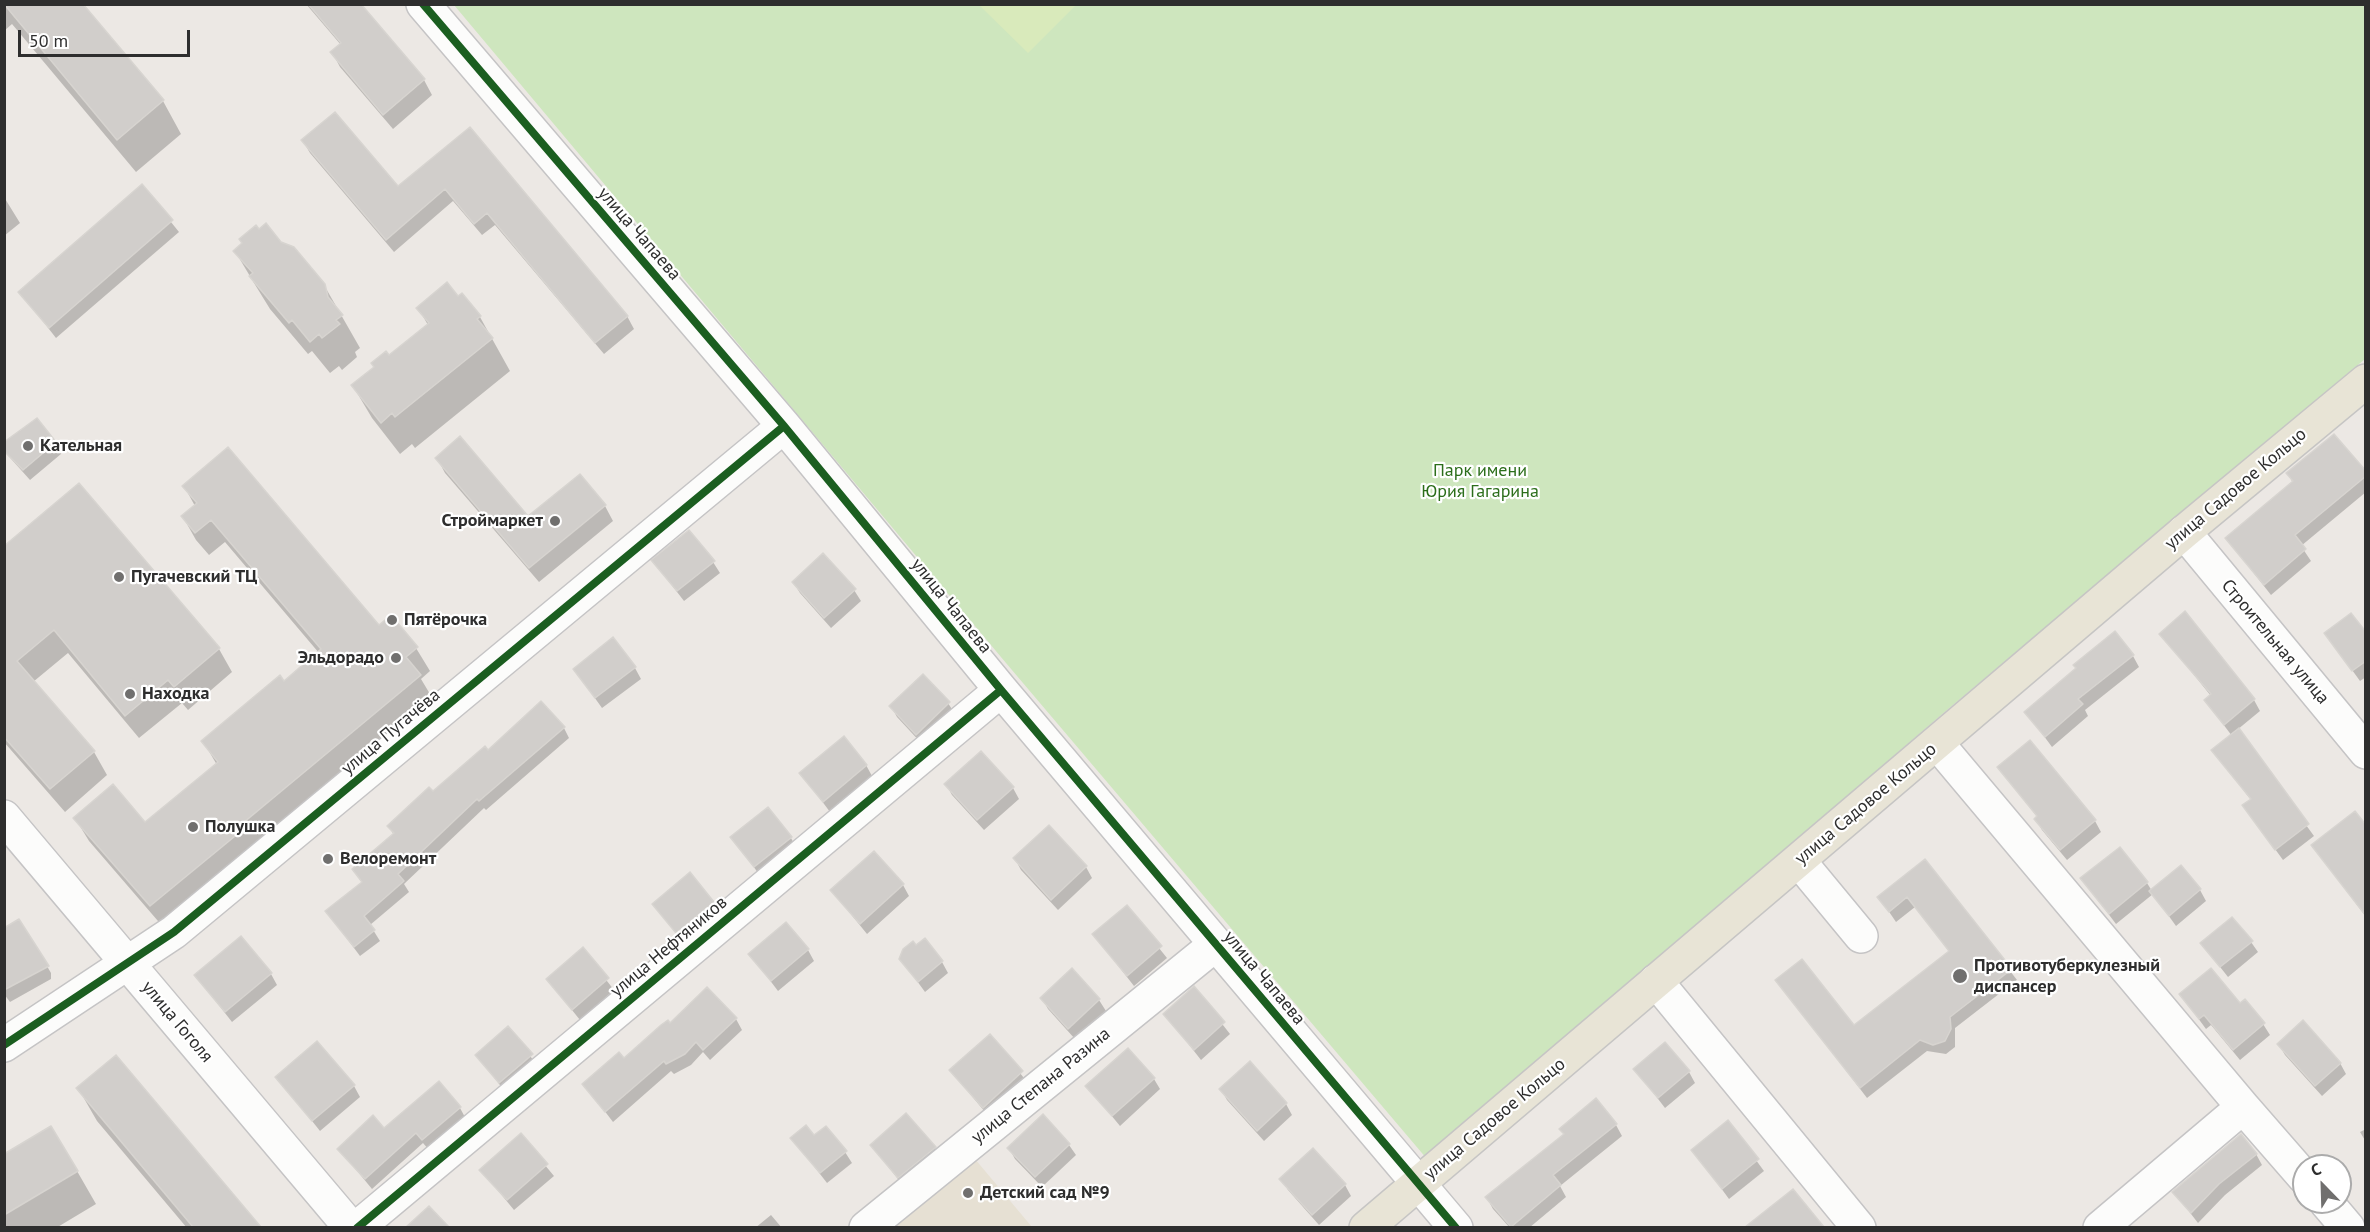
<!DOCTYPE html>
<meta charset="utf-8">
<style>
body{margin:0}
#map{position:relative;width:2370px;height:1232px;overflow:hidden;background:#ece8e4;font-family:"PT Sans",sans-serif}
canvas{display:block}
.frame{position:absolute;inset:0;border:6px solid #2e2e2e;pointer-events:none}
.north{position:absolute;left:2292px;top:1154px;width:60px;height:60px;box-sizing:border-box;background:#fff;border:2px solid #ababab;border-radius:50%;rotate:337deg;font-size:16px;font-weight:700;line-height:24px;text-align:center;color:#2e2e2e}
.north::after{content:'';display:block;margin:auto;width:21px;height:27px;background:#706f6e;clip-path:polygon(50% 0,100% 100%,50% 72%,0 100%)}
.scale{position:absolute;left:18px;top:30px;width:172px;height:27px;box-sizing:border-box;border:3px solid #2e2e2e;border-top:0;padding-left:8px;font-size:18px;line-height:21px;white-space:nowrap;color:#2e2e2e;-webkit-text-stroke:4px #fff;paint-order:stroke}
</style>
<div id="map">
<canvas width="2370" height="1232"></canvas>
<div class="frame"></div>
<div class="north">С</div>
<div class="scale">50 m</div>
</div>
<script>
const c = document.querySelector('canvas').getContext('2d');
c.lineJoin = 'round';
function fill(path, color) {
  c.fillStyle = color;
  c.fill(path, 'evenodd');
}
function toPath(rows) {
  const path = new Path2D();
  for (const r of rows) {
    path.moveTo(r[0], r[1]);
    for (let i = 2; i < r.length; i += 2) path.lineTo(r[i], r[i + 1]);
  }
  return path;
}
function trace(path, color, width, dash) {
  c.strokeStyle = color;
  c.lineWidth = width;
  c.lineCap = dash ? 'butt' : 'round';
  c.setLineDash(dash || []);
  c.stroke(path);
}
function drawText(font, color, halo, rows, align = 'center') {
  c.font = font + ' "PT Sans",sans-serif';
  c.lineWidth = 4.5;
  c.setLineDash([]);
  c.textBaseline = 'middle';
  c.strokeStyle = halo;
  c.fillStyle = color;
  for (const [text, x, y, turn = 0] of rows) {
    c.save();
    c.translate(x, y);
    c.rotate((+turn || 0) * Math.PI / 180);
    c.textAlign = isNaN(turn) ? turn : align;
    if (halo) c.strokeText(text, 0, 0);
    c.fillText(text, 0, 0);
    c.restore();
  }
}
const education = toPath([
 [975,1159,1032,1227,892,1228]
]);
const green = toPath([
 [454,5,2365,5,2365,359,1947,710,1427,1159,1006,663]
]);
const pitch = toPath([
 [979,5,1076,5,1028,53]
]);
const shadow = toPath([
 [4,4,81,4,163,101,181,134,136,172,12,24,4,31],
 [306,4,358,4,424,80,432,95,393,129,340,67,332,52,341,45],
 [470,129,627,316,634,329,604,354,495,225,482,235,453,201,394,252,310,153,303,141,398,188],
 [142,186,179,232,56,338,20,292],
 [4,197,20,223,4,236],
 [259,231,280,243,324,285,360,348,355,352,357,357,342,370,339,366,330,373,312,351,308,354,270,309,254,283,235,251],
 [458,298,480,317,510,371,415,448,412,444,400,454,372,418,353,386,428,325,418,308],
 [37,420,61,454,30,480,4,451],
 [437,458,528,518,605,506,613,521,539,582,445,473],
 [2288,474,2366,474,2366,492,2301,546,2311,561,2271,595,2227,539,2293,483],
 [184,486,379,627,416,648,430,671,421,679,433,699,164,928,89,841,75,818,145,824,217,765,203,741,284,683,319,653,225,542,209,555,196,540,183,517,195,506],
 [4,548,219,649,232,672,188,710,182,703,139,738,68,653,33,682,94,752,107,775,65,812,4,742],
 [653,561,713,562,720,573,684,601],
 [793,582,854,590,861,601,831,628,800,593],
 [2185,613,2254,700,2260,711,2237,730,2314,836,2283,860,2251,816,2251,800,2213,751,2232,736,2205,700,2211,696,2161,634],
 [2326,634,2366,634,2366,677,2360,681],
 [2133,656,2139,667,2085,710,2088,716,2052,747,2026,712],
 [635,668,641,679,602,708,574,669],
 [948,703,955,714,923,745,897,717,891,706],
 [564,728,569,738,486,810,484,808,404,884,409,892,370,925,380,941,360,956,327,912,363,884,353,870,394,835,389,827,488,752],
 [866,765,872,776,830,812,801,773],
 [1999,767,2095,821,2101,832,2067,860,2042,830,2036,819,2038,818],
 [946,784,1013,788,1019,799,984,830,952,795],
 [1049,827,1086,867,1092,878,1058,910,1021,870,1015,859],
 [2366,827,2366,917,2313,846],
 [732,837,791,838,797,849,761,877],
 [1925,861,2017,980,1955,1028,1955,1047,1946,1054,1927,1051,1867,1098,1777,980,1854,1028,1950,952,1915,907,1896,922,1879,897],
 [2082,879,2147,883,2152,891,2200,890,2206,901,2176,926,2153,894,2116,924],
 [903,885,909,896,867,934,832,891],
 [712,903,719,913,683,943,654,904],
 [1126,907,1167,958,1134,986,1094,935],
 [4,930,44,961,51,973,51,979,10,1002,4,994],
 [2251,942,2258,952,2228,977,2202,944],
 [582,949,614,990,580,1020,547,979],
 [808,950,814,961,778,991,750,954],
 [901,959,942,962,948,973,925,992],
 [271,974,277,985,232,1022,196,976],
 [1194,988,1230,1034,1201,1060,1165,1014],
 [2181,995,2240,1005,2263,1024,2270,1035,2240,1060,2211,1025,2206,1029],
 [1042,998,1099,1000,1106,1011,1075,1039,1048,1009],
 [736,1019,742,1030,710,1060,703,1052,691,1065,674,1074,671,1071,613,1122,584,1084,624,1060,670,1025],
 [508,1028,538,1066,506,1093,477,1055],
 [990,1036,1028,1083,990,1118,951,1071],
 [2279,1045,2340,1063,2346,1074,2322,1096,2285,1055],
 [116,1057,259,1228,187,1228,97,1121,78,1088],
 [1249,1063,1286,1104,1292,1115,1264,1141,1227,1100,1221,1089],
 [1635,1069,1689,1072,1695,1083,1665,1108],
 [277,1077,354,1086,360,1097,320,1131],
 [1154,1079,1160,1089,1120,1126,1087,1086],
 [460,1108,466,1119,429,1150,423,1143,372,1189,339,1149,384,1130],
 [1728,1122,1764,1171,1729,1199,1693,1150],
 [1616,1125,1622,1136,1560,1186,1566,1197,1529,1228,1510,1228,1493,1209,1487,1198,1565,1135,1561,1129],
 [2366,1129,2366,1142,2360,1132],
 [520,1135,554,1176,514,1210,481,1170],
 [814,1137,845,1152,852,1163,827,1183,792,1138],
 [1069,1145,1076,1155,1042,1187,1015,1159,1009,1148],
 [872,1146,935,1148,941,1159,905,1188],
 [2256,1154,2262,1165,2225,1195,2198,1223,2174,1192],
 [4,1156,77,1171,96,1204,56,1228,4,1228],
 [1281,1179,1345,1185,1351,1196,1319,1225,1288,1190],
 [1793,1191,1822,1228,1757,1228,1754,1223],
 [429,1208,447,1228,409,1228],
 [771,1215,782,1228,755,1228]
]);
const building = toPath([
 [4,4,83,4,164,100,117,140,4,4],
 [308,4,361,4,425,79,383,115,330,52,341,43,308,4],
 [335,112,398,186,470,127,628,316,595,343,487,213,474,224,445,189,386,240,301,140,335,112],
 [142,184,173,220,49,328,18,292,142,184],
 [266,223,281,242,294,247,325,284,328,297,343,315,336,320,340,324,322,338,319,334,310,342,292,320,289,323,249,276,253,273,233,251,242,243,239,239,256,225,259,229,266,223],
 [447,282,458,296,462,293,481,316,477,319,493,338,395,417,392,413,381,423,351,385,374,367,371,363,386,351,389,355,429,323,416,308,447,282],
 [37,418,56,442,23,470,4,451,4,442,37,418],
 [2334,434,2366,471,2366,476,2295,535,2306,549,2264,585,2225,538,2293,481,2286,473,2334,434],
 [460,436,528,516,580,474,606,505,529,568,435,458,460,436],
 [228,447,379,625,391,615,418,647,406,657,421,675,237,828,240,832,150,906,73,818,113,784,145,822,218,762,201,741,280,675,284,681,321,649,211,520,195,533,181,516,197,503,182,486,228,447],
 [79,483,220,648,174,687,168,680,125,716,54,630,17,661,95,751,50,789,4,737,4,546,79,483],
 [689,530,715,561,677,591,651,560,689,530],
 [823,553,856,589,824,618,792,582,823,553],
 [2185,611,2255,699,2224,725,2204,700,2211,694,2159,634,2185,611],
 [2351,613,2366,632,2366,661,2352,671,2324,633,2351,613],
 [2115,631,2134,655,2078,699,2083,704,2045,737,2024,712,2076,668,2073,665,2115,631],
 [613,637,636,667,595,698,573,669,613,637],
 [923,674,950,702,916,735,889,706,923,674],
 [541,701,565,727,479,801,477,799,398,874,404,881,364,916,375,930,354,947,325,911,362,882,352,869,394,833,387,826,429,787,433,791,485,746,488,750,541,701],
 [2239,728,2309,824,2275,850,2242,805,2251,799,2211,750,2239,728],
 [844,736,867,765,823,802,799,773,844,736],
 [2030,740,2096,820,2060,850,2034,819,2037,816,1997,767,2030,740],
 [981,751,1014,787,977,820,944,784,981,751],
 [768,807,792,837,754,867,730,837,768,807],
 [2355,811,2366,825,2366,916,2311,845,2355,811],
 [1049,825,1087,866,1051,900,1013,858,1049,825],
 [2120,847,2148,882,2109,914,2080,878,2120,847],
 [874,851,904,884,860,924,830,890,874,851],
 [1925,859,2012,969,1950,1017,1951,1029,1945,1041,1933,1045,1920,1040,1860,1088,1775,980,1802,959,1854,1025,1949,951,1907,897,1889,912,1877,897,1925,859],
 [2181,865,2201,889,2169,916,2149,891,2181,865],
 [690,872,714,902,676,933,652,904,690,872],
 [1127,905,1162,946,1127,976,1092,934,1127,905],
 [2232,917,2253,941,2220,967,2200,943,2232,917],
 [19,919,49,966,4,990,4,928,19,919],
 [786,922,809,949,771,981,748,954,786,922],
 [241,936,272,973,225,1012,194,975,241,936],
 [925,938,943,961,918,982,899,959,903,949,913,941,916,945,925,938],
 [583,947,609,978,572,1010,546,979,583,947],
 [1072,968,1100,999,1068,1029,1040,998,1072,968],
 [2211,968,2240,1003,2245,999,2265,1023,2233,1050,2204,1015,2199,1019,2179,994,2211,968],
 [1194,986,1225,1022,1194,1050,1163,1014,1194,986],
 [707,987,737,1018,703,1050,696,1042,685,1054,666,1064,664,1061,605,1112,582,1084,619,1052,624,1058,661,1025,668,1020,670,1023,707,987],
 [2303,1020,2341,1063,2315,1086,2277,1044,2303,1020],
 [508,1026,533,1054,499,1083,475,1055,508,1026],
 [990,1034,1023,1071,983,1108,949,1070,990,1034],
 [317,1041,355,1085,312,1121,275,1077,317,1041],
 [1665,1042,1690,1071,1658,1098,1633,1069,1665,1042],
 [1128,1048,1155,1078,1112,1116,1085,1086,1128,1048],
 [116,1055,261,1227,193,1227,76,1088,116,1055],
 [1250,1061,1287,1103,1257,1131,1219,1089,1250,1061],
 [439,1081,461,1107,422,1140,416,1133,365,1179,337,1149,373,1115,384,1128,439,1081],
 [1596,1098,1617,1124,1553,1175,1561,1185,1511,1227,1485,1197,1564,1134,1559,1129,1596,1098],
 [906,1113,936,1147,898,1178,870,1145,906,1113],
 [1043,1114,1070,1144,1035,1177,1007,1148,1043,1114],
 [1728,1120,1759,1159,1722,1189,1691,1150,1728,1120],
 [806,1125,814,1135,826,1126,847,1151,820,1173,790,1138,806,1125],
 [51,1126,78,1171,4,1215,4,1154,51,1126],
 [521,1133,548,1164,507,1200,479,1170,521,1133],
 [2241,1134,2257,1154,2219,1184,2191,1213,2172,1192,2241,1134],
 [1313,1148,1346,1184,1312,1215,1279,1179,1313,1148],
 [1793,1189,1824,1227,1745,1227,1793,1189],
 [429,1206,449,1227,406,1227,429,1206]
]);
const minor = toPath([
 [423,4,784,426,1001,690,1456,1228],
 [2184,532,2366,752],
 [1937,743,2243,1107,2100,1228],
 [4,817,351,1228],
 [1799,861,1861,936],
 [1656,981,1859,1228],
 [4,1045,174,932,784,426],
 [2243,1107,2304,1177],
 [2326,1202,2348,1228],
 [357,1228,1001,690],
 [866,1228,1216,944]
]);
const major = toPath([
 [1366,1228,2184,532,2366,381]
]);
const cycleway = toPath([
 [423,4,784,426,1001,690,1456,1228],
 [4,1045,174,932,784,426],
 [357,1228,1001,690]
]);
const markers = [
 [28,446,6,"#706f6e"],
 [555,521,6,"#706f6e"],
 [119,577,6,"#706f6e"],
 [392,620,6,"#706f6e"],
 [396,658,6,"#706f6e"],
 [130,694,6,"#706f6e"],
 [193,827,6,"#706f6e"],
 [328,859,6,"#706f6e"],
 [1960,976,8,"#706f6e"],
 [968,1193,6,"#706f6e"]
];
const streetNames = [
 ["улица Чапаева",639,234,49],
 ["улица Садовое Кольцо",2236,489,-40],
 ["улица Чапаева",951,606,51],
 ["Строительная улица",2275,642,50],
 ["улица Пугачёва",391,732,-40],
 ["улица Садовое Кольцо",1866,804,-40],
 ["улица Нефтяников",669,947,-40],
 ["улица Чапаева",1264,978,50],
 ["улица Гоголя",177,1022,50],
 ["улица Степана Разина",1041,1086,-39],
 ["улица Садовое Кольцо",1495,1119,-40]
];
const poiNames = [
 ["Кательная",40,446],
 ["Строймаркет",543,521,"right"],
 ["Пугачевский ТЦ",131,577],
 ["Пятёрочка",404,620],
 ["Эльдорадо",384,658,"right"],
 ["Находка",142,694],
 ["Полушка",205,827],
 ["Велоремонт",340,859],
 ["Противотуберкулезный",1974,966],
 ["диспансер",1974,987],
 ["Детский сад №9",980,1193]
];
const parkNames = [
 ["Парк имени",1480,471],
 ["Юрия Гагарина",1480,492]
];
fill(education, '#e6e0d3');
fill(green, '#cee6be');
fill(pitch, '#d9eabb');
fill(shadow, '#0003');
fill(building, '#d1cecb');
trace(building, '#d7d4d0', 1.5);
trace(minor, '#c5c4c5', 36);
trace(major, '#c6c5c4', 36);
trace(minor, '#fcfcfb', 33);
trace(major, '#e8e4d6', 33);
trace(cycleway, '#1b5e20', 8);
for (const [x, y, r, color] of markers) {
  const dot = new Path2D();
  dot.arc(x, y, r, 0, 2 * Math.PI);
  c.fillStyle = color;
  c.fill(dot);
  trace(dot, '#fff', 2);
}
drawText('18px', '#2e2e2e', '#fff', streetNames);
drawText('bold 18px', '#2e2e2e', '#fff', poiNames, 'left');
drawText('18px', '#2c6e1b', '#fff', parkNames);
</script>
